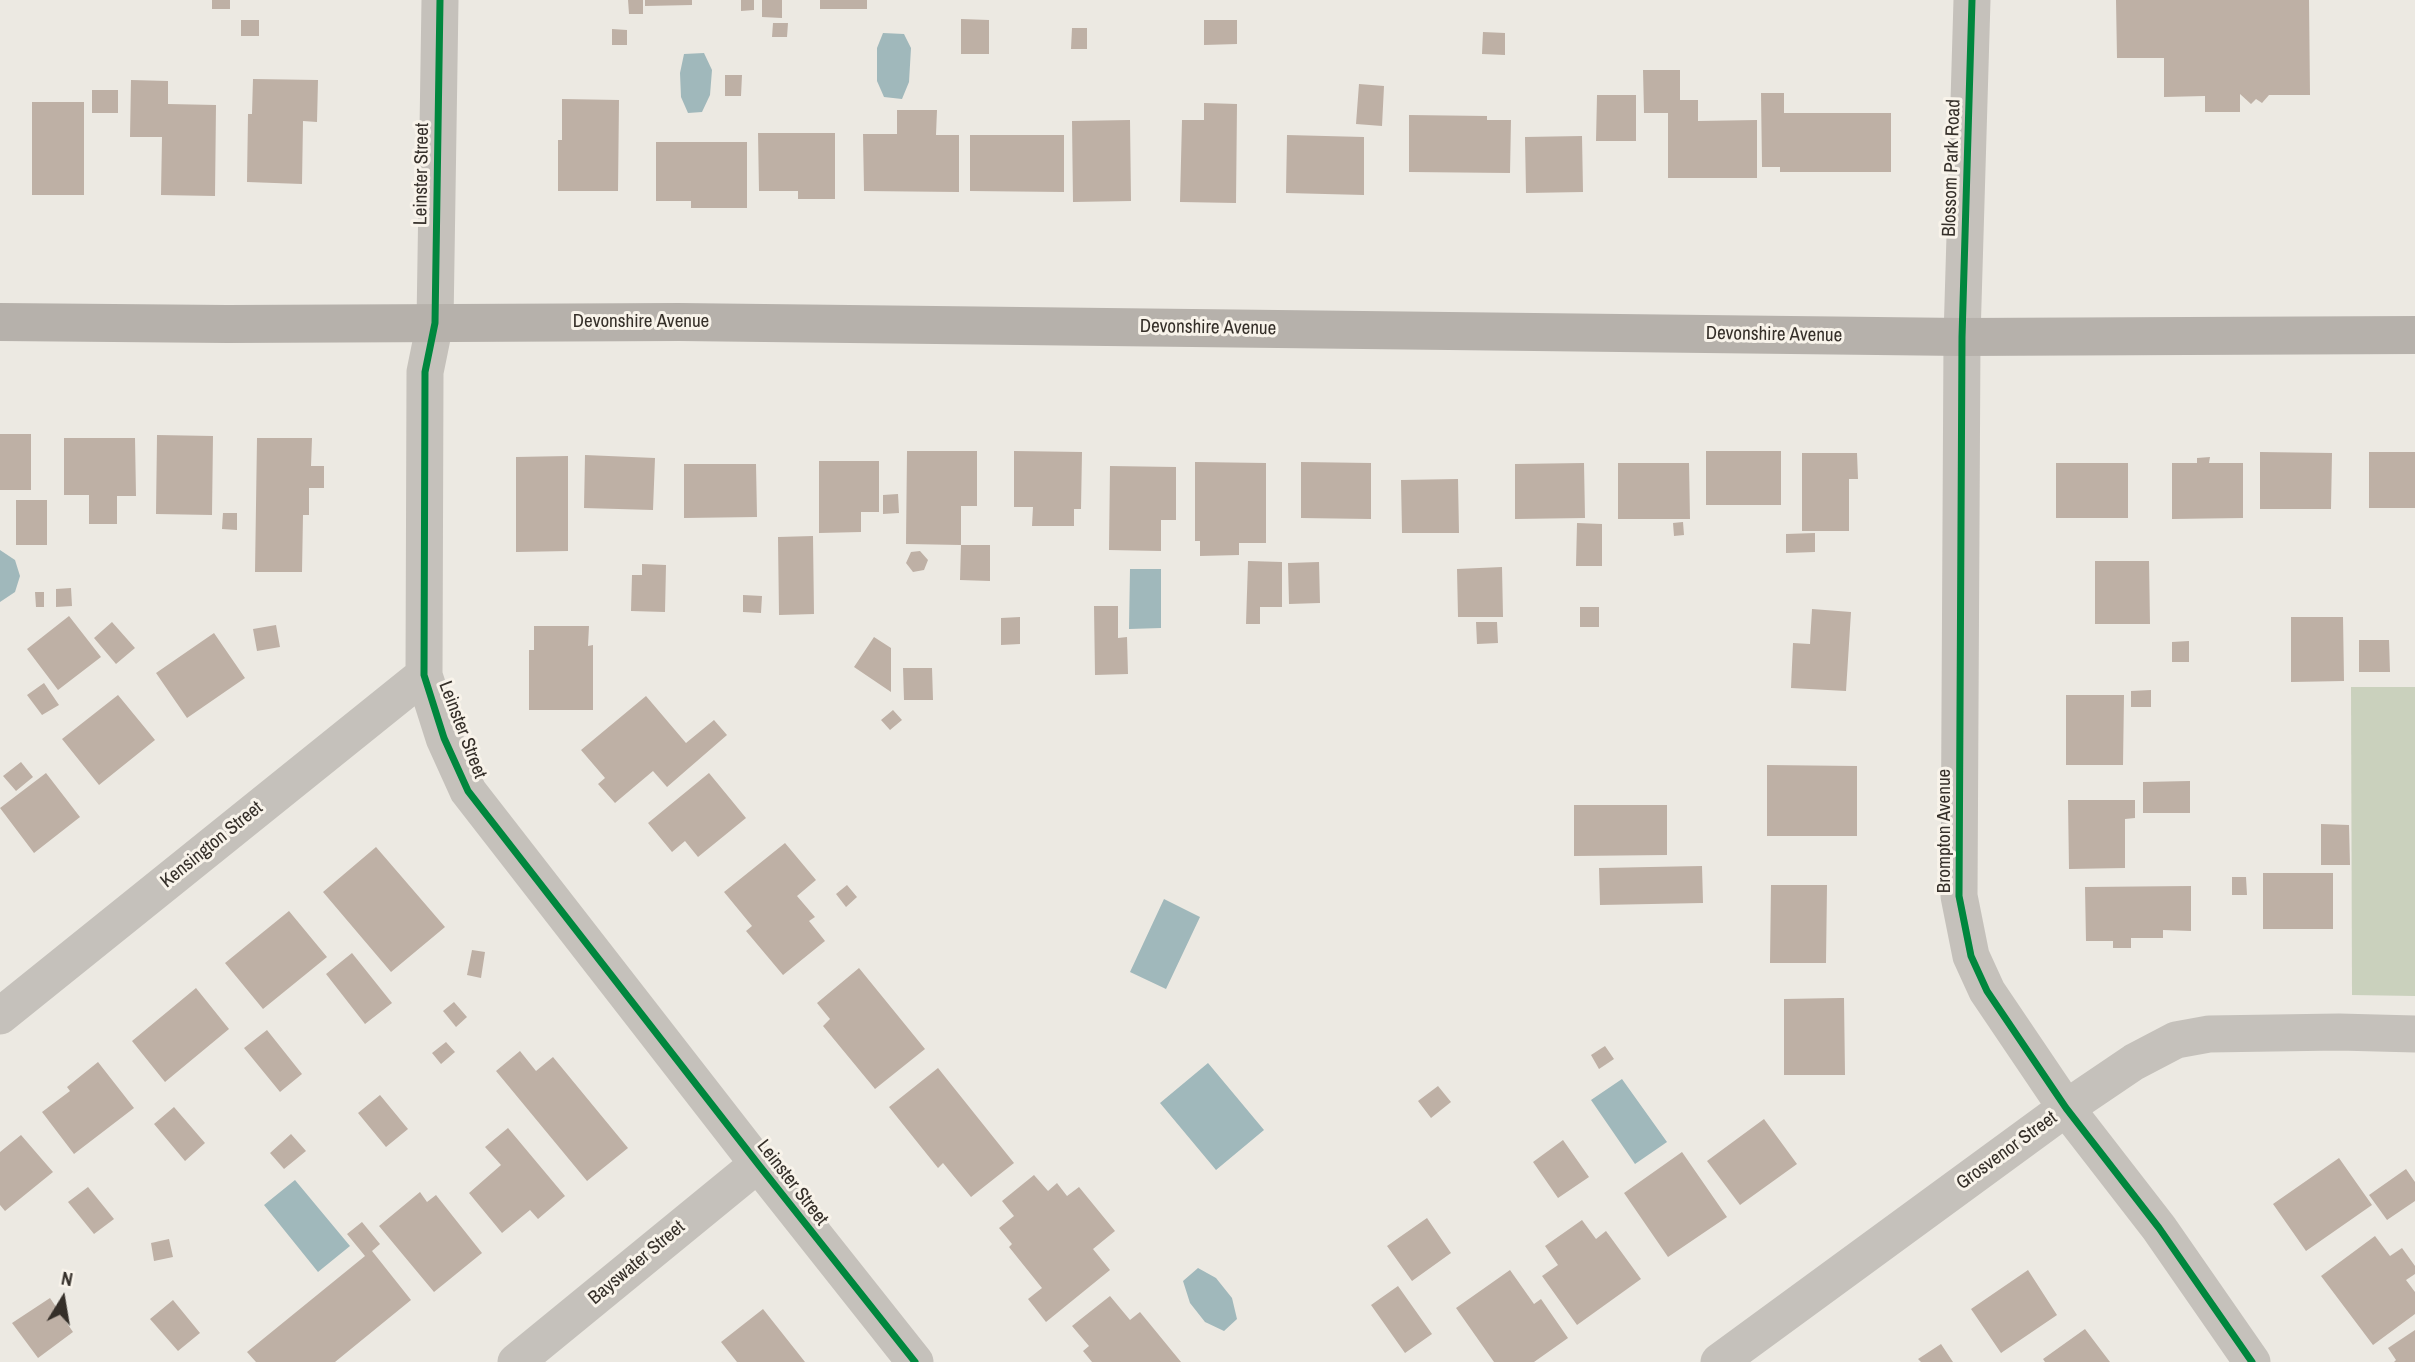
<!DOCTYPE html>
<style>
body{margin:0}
#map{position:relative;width:2415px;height:1362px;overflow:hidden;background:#ece9e2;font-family:"Archivo Narrow",sans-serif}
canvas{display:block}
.north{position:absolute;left:28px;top:1264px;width:70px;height:70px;-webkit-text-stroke:5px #f8f3ea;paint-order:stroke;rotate:11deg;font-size:19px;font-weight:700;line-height:28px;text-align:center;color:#352f29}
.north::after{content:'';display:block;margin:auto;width:24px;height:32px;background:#352f29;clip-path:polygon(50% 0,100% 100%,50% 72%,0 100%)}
</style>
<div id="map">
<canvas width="2415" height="1362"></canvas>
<div class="north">N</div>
</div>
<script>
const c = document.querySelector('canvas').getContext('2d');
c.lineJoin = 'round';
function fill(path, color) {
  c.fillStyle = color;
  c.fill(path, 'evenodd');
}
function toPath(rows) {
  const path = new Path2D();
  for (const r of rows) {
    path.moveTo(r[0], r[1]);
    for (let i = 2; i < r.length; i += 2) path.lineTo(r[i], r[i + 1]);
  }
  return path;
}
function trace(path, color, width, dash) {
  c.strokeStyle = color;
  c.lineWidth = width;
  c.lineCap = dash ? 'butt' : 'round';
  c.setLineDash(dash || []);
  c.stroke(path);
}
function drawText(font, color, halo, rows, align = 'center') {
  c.font = font + ' "Archivo Narrow",sans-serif';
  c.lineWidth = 6;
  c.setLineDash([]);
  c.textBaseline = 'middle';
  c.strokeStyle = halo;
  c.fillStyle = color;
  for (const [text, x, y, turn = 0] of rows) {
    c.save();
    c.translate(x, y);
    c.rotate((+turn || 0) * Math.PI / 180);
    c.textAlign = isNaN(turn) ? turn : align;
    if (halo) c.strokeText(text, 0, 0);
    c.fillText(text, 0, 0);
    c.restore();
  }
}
const green = toPath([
 [2351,687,2415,687,2415,996,2352,995]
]);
const water = toPath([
 [883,33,904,34,911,48,909,82,902,99,884,97,877,81,877,48],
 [704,53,712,70,710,95,702,112,688,113,681,97,680,73,684,54],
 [0,550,15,560,20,576,15,592,0,602],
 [1130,569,1161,569,1161,628,1129,629],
 [1164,899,1200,917,1166,989,1130,972],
 [1208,1063,1264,1130,1216,1170,1160,1103],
 [1622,1079,1667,1142,1635,1164,1591,1100],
 [295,1180,350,1246,318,1272,264,1205],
 [1198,1268,1216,1278,1232,1298,1237,1319,1224,1331,1205,1322,1190,1303,1183,1281]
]);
const building = toPath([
 [212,0,230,0,230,9,212,9],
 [628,0,643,0,643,14,629,14],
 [645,0,692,0,692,5,645,6],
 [741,0,754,0,754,10,741,11],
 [762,0,782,0,782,18,762,17],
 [820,0,867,0,867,9,820,9],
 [2116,0,2309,0,2310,95,2269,95,2262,103,2256,99,2251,104,2240,94,2240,112,2205,112,2205,96,2164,97,2164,58,2117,58],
 [961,19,989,20,989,54,961,54],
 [241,20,259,20,259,36,241,36],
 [1204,20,1237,20,1237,44,1204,45],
 [773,23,788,23,787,37,772,37],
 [1072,28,1087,28,1087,49,1071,49],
 [612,29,627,30,627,45,612,45],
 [1483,32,1505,33,1505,55,1482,54],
 [1643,70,1680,70,1680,100,1698,100,1698,121,1757,120,1757,178,1668,178,1668,113,1644,113],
 [725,75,742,75,741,96,725,96],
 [253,79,318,80,317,122,303,121,302,184,247,182,248,114,252,114],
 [131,80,168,81,168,104,216,105,215,196,161,195,162,137,130,137],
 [1359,84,1384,86,1382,126,1356,124],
 [92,90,118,90,118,113,92,113],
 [1761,93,1784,93,1784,113,1891,113,1891,172,1780,172,1780,167,1762,167],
 [1597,95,1636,95,1636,141,1596,141],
 [562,99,619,100,618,191,558,191,558,140,562,140],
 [32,102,84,102,84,195,32,195],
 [1204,103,1237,104,1236,203,1180,202,1182,120,1204,120],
 [897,110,937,110,936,135,959,135,959,192,864,191,863,134,897,134],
 [1409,115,1487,116,1487,120,1511,120,1510,173,1409,172],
 [1130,120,1131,201,1073,202,1072,121],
 [758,133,835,133,835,199,798,199,798,191,759,191],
 [970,135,1064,135,1064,192,970,191],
 [1287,135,1364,137,1364,195,1286,193],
 [1582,136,1583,192,1526,193,1525,137],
 [656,142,747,142,747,208,691,208,691,201,656,201],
 [0,434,31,434,31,490,0,490],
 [157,435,213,436,212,515,156,514],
 [64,438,135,438,136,496,117,496,117,524,89,524,89,495,64,495],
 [257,438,312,438,311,466,324,466,324,488,309,488,309,515,303,515,302,572,255,572],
 [907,451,977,451,977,506,961,506,961,545,906,544],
 [1014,451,1082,452,1081,509,1074,509,1074,526,1032,526,1033,507,1014,507],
 [1706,451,1781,451,1781,505,1706,505],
 [2260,452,2332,453,2331,509,2260,509],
 [2369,452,2415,452,2415,508,2369,508],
 [1802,453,1857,453,1858,479,1849,479,1849,531,1802,531],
 [585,455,655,458,653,510,584,508],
 [568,456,568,551,516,552,516,457],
 [2210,457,2209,463,2243,463,2243,518,2172,519,2172,463,2197,463,2197,458],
 [819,461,879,461,879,512,861,512,861,532,819,533],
 [1195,462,1266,463,1266,543,1239,543,1239,555,1200,556,1200,541,1195,541],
 [1301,462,1371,463,1371,519,1301,518],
 [1584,463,1585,518,1515,519,1515,464],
 [1618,463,1689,463,1690,519,1618,519],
 [2056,463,2128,463,2128,518,2056,518],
 [684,464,756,464,757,517,684,518],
 [1110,466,1176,467,1176,520,1161,520,1161,551,1109,550],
 [1458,479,1459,533,1402,533,1401,480],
 [898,494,899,513,883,514,883,495],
 [16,500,47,500,47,545,16,545],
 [223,513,237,513,237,530,222,529],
 [1683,522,1684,535,1674,536,1673,523],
 [1577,523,1602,524,1602,566,1576,566],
 [1815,533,1815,552,1786,553,1786,534],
 [813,536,814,614,779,615,778,537],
 [961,545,990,545,990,581,960,580],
 [920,551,928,560,924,570,913,572,906,563,911,552],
 [1248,561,1282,562,1282,607,1260,607,1260,624,1246,624],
 [2095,561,2149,561,2150,624,2095,624],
 [1319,562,1320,603,1289,604,1288,563],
 [642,564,666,565,665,612,631,611,632,575,642,575],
 [1502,567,1503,617,1458,617,1457,569],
 [71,588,72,606,56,607,56,589],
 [35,592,44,592,44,607,36,607],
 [743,595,762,596,761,613,743,612],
 [1094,606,1118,606,1118,638,1127,637,1128,674,1095,675],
 [1580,607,1599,607,1599,627,1580,627],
 [1812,609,1851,612,1846,691,1791,688,1793,643,1810,644],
 [69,616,101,657,58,690,27,649],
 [1020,617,1020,644,1001,645,1001,618],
 [2291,617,2343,617,2344,681,2291,682],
 [112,622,135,648,116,664,94,638],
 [1476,622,1497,622,1498,643,1477,644],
 [276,625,280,647,257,651,253,629],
 [534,626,589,626,588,646,593,645,593,710,529,710,529,650,534,650],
 [214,633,245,678,187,718,156,673],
 [874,637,891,648,891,692,854,667],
 [2359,640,2389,640,2390,672,2359,672],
 [2189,641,2189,662,2172,662,2172,642],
 [903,668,932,668,933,700,904,700],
 [44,683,59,705,42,715,27,695],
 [2151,690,2151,707,2131,707,2131,691],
 [118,695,155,740,99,785,62,739],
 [2066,695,2124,695,2123,765,2066,765],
 [646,696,686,743,714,720,727,735,667,787,653,771,615,803,598,784,605,778,581,750],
 [893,710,902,720,890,730,881,720],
 [21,762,33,777,16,791,3,776],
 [1767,765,1857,766,1857,836,1767,836],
 [46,773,80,817,34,853,0,808],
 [709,773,746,818,698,857,685,841,672,852,648,823],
 [2190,781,2190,813,2143,813,2143,782],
 [2068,800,2135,800,2135,818,2125,819,2125,868,2069,869],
 [1574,805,1667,805,1667,855,1574,856],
 [2321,824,2349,825,2350,865,2321,865],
 [785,843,816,880,797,896,815,917,809,921,825,941,783,975,746,931,752,926,724,892],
 [376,847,445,927,391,972,323,892],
 [1702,866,1703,903,1600,905,1599,868],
 [2263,873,2333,873,2333,929,2263,929],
 [2232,877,2246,877,2247,895,2232,895],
 [847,885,857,897,846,907,836,894],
 [1771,885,1827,885,1826,963,1770,963],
 [2191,886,2191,931,2163,930,2163,938,2131,938,2131,948,2113,948,2113,941,2086,941,2085,887],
 [289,911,327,957,263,1009,225,963],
 [472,950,485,952,481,978,467,975],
 [352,953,392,1003,365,1024,326,974],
 [859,968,925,1049,875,1089,823,1026,830,1019,817,1003],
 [196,988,229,1029,165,1082,132,1041],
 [1841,998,1844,998,1845,1075,1784,1075,1784,999],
 [454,1002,467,1017,456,1027,443,1011],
 [267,1030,302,1074,280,1092,244,1048],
 [446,1042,455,1052,441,1064,432,1053],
 [1605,1046,1614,1059,1599,1069,1591,1055],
 [520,1051,536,1071,553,1057,628,1148,587,1181,496,1071],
 [98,1062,134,1108,74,1154,42,1112,70,1091,67,1087],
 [938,1068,1014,1163,971,1197,943,1163,938,1168,889,1107],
 [1438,1086,1451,1102,1431,1118,1418,1101],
 [380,1095,408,1129,386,1147,358,1113],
 [174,1107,205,1143,185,1161,154,1124],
 [1764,1119,1797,1164,1740,1205,1707,1161],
 [508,1128,565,1196,538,1219,530,1210,502,1233,469,1193,501,1165,485,1147],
 [291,1134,306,1151,284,1169,270,1153],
 [21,1135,53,1172,5,1211,0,1205,0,1152],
 [1563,1140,1589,1177,1558,1198,1533,1162],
 [1682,1152,1727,1217,1668,1257,1624,1193],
 [2339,1158,2372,1205,2306,1251,2273,1204],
 [2406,1169,2415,1182,2415,1201,2387,1220,2369,1195],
 [1034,1175,1048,1191,1057,1183,1067,1196,1079,1187,1115,1231,1093,1249,1110,1270,1046,1322,1028,1299,1042,1288,1009,1247,1012,1244,999,1228,1014,1216,1002,1201],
 [88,1187,114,1219,94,1234,68,1202],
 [420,1192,427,1202,436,1195,482,1253,434,1292,379,1226],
 [1427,1218,1451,1253,1412,1281,1387,1246],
 [1582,1220,1596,1239,1606,1231,1641,1279,1577,1325,1542,1276,1558,1265,1545,1246],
 [362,1222,380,1244,372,1251,411,1300,335,1362,256,1362,247,1352,365,1256,347,1234],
 [2375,1236,2390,1256,2402,1248,2415,1266,2415,1274,2406,1280,2415,1292,2415,1314,2373,1345,2321,1276],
 [169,1239,173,1257,154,1261,151,1243],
 [1510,1270,1534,1304,1541,1299,1568,1338,1534,1362,1494,1362,1456,1308],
 [2028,1270,2057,1315,2001,1353,1971,1309],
 [1398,1286,1432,1334,1405,1353,1371,1305],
 [1110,1296,1130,1320,1140,1312,1181,1362,1092,1362,1083,1351,1089,1346,1072,1326],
 [50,1298,73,1332,38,1358,12,1323],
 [173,1300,200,1333,178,1351,150,1319],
 [763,1309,805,1362,737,1362,721,1342],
 [2085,1329,2110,1362,2045,1362,2043,1359],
 [2415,1330,2415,1362,2394,1362,2396,1360,2388,1348],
 [1941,1344,1953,1362,1921,1362,1918,1359]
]);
const street = toPath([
 [440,0,435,323,425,372,424,675,444,738,468,791,758,1164,915,1362],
 [1972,0,1962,337,1959,896,1971,956,1987,991,2066,1108,2159,1228,2252,1362],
 [0,1016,424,675],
 [516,1362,758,1164],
 [1719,1362,2066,1108,2134,1062,2176,1040,2209,1034,2339,1032,2415,1034]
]);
const secondary = toPath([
 [0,322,227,324,679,322,1962,337,2415,335]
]);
const cycleway = toPath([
 [440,0,435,323,425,372,424,675,444,738,468,791,758,1164,915,1362],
 [1972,0,1962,337,1959,896,1971,956,1987,991,2066,1108,2159,1228,2252,1362]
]);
const streetNames = [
 ["Blossom Park Road",1952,168,-88],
 ["Leinster Street",422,174,-89],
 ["Devonshire Avenue",641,322],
 ["Devonshire Avenue",1208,328,1],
 ["Devonshire Avenue",1774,335,1],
 ["Leinster Street",462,730,69],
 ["Brompton Avenue",1945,831,-90],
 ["Kensington Street",212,845,-39],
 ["Grosvenor Street",2007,1151,-36],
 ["Leinster Street",792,1183,52],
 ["Bayswater Street",637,1263,-40]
];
fill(green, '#cad1bd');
fill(water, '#a0b8bb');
fill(building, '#beb0a5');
trace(street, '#c5c1bb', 37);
trace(secondary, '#b6b1ab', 38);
trace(cycleway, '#00873e', 7);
drawText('19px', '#352f29', '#f8f3ea', streetNames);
</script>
